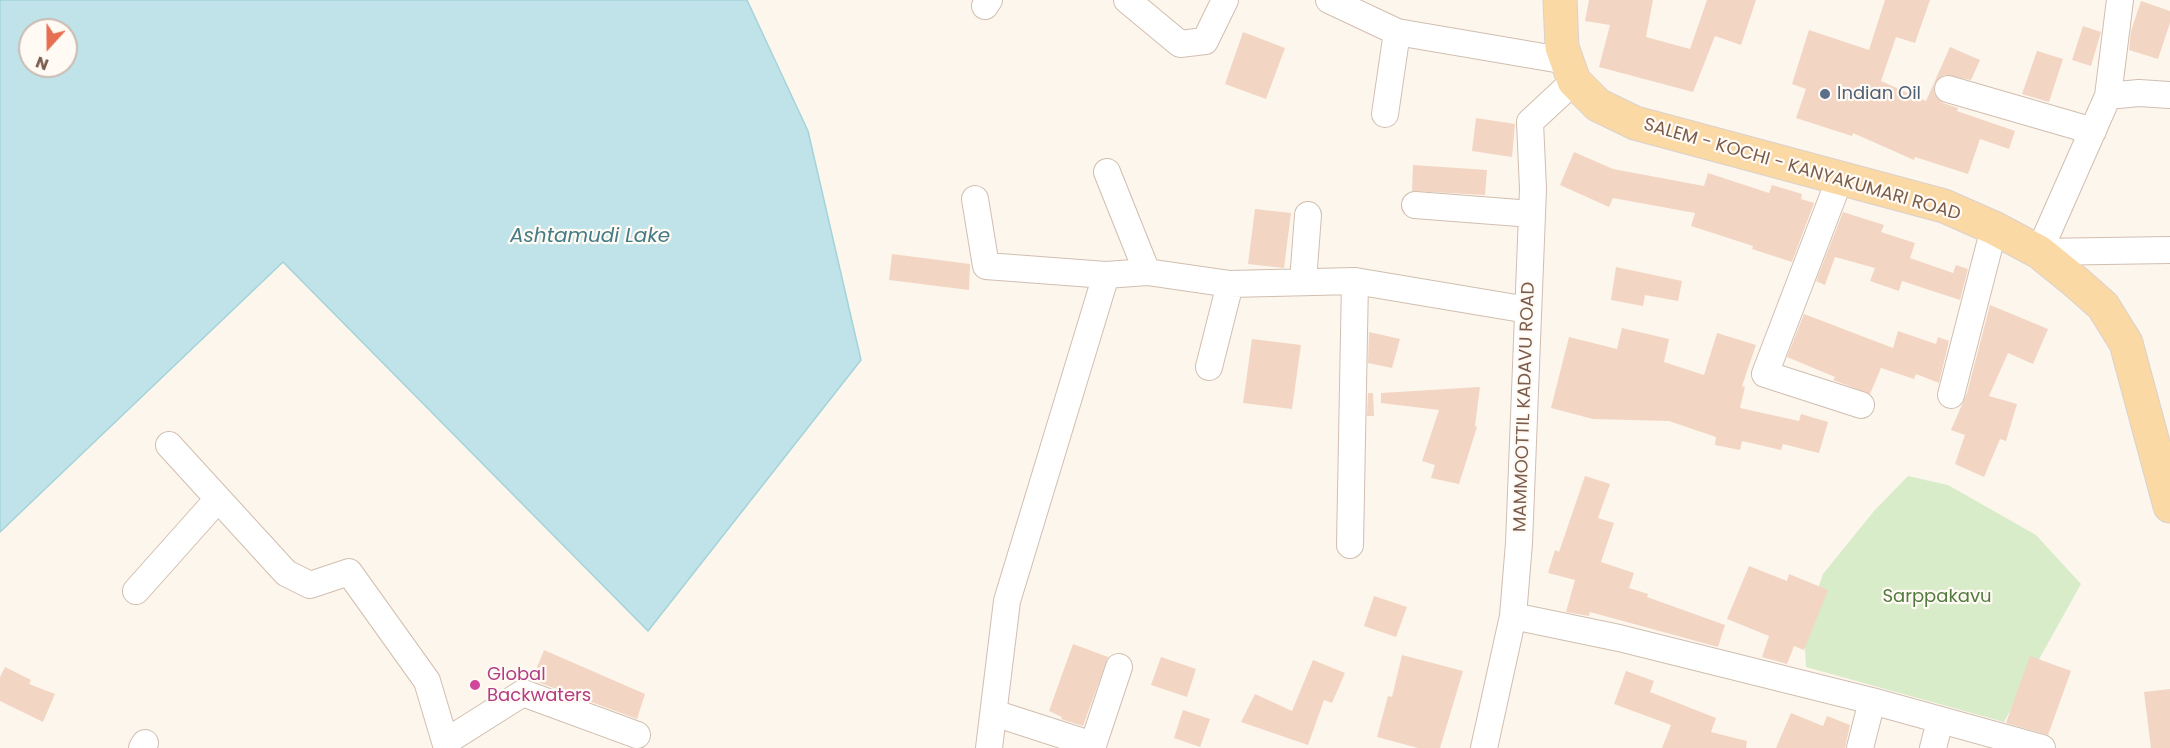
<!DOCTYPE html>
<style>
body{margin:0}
#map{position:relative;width:2170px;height:748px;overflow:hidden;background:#fdf6ec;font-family:Poppins,sans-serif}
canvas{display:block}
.north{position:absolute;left:18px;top:18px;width:60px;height:60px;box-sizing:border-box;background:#fffaf3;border:2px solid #cabbb1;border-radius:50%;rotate:201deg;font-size:16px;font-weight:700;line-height:24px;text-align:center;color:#7a5c4d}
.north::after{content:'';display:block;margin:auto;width:21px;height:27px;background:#e76f51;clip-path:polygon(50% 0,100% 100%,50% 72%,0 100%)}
</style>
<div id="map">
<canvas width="2170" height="748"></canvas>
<div class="north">N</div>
</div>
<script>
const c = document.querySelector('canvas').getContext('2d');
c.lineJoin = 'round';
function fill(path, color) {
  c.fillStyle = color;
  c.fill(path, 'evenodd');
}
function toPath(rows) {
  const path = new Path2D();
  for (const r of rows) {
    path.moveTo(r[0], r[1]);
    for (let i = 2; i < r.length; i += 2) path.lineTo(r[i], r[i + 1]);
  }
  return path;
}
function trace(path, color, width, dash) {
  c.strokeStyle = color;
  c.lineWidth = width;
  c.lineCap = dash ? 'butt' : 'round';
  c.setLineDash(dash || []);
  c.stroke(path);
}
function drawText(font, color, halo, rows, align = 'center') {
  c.font = font + ' Poppins,sans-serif';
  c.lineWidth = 4.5;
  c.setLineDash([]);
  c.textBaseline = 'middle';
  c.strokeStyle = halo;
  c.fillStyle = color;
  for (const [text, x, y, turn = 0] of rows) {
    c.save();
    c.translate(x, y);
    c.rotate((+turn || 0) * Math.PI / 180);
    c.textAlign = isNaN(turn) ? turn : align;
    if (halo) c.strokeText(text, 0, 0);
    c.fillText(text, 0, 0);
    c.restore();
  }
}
const green = toPath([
 [1908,476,1948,485,2036,535,2081,584,2004,722,1806,667,1804,630,1823,574,1874,511]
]);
const water = toPath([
 [0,0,747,0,808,131,861,360,648,631,283,262,0,532,0,0],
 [30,30,66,30,66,66,30,66,30,30]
]);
const building = toPath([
 [1589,0,1653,0,1646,37,1690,49,1707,0,1756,0,1741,45,1715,36,1693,92,1599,67,1610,25,1585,21],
 [1885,0,1930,0,1915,43,1896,37,1881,81,1926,101,1950,47,1980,60,1971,80,1944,75,1934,84,1934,93,1943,103,1958,108,1957,111,2015,131,2009,149,1980,139,1968,174,1915,157,1914,160,1853,133,1852,136,1796,118,1806,89,1792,84,1809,30,1869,50],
 [2141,1,2170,11,2170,23,2158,59,2129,50,2131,31],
 [2083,26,2101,32,2091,66,2072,60],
 [1243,32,1285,48,1266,99,1225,84],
 [2037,51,2063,59,2049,102,2022,94],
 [1476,118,1515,124,1512,157,1472,151],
 [1574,152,1613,169,1704,186,1708,173,1769,193,1772,185,1802,194,1801,199,1814,203,1792,262,1752,249,1753,246,1691,226,1695,213,1613,198,1609,207,1560,185],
 [1413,165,1487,170,1485,195,1412,191],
 [1255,209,1291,213,1284,268,1248,264],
 [1843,212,1884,225,1881,232,1915,243,1910,258,1953,273,1956,265,1968,269,1960,300,1902,281,1899,291,1870,281,1875,268,1835,257,1825,285,1816,281],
 [892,254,970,264,969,290,889,280],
 [1616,267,1682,281,1678,301,1645,295,1643,306,1611,300],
 [1990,305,2048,329,2033,364,2008,353,1989,396,2017,404,2006,441,2000,439,1984,477,1955,464,1965,435,1951,430,1967,393],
 [1804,314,1893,348,1898,331,1936,344,1938,337,1949,341,1939,383,1916,374,1914,379,1881,368,1870,394,1833,380,1835,377,1787,357],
 [1622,328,1669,339,1664,362,1704,375,1717,333,1756,345,1742,386,1745,387,1740,408,1799,421,1801,414,1828,422,1819,453,1783,444,1781,450,1742,441,1740,450,1715,445,1716,437,1669,421,1593,419,1551,408,1569,337,1617,349],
 [1369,332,1400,339,1392,368,1368,363],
 [1252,339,1301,345,1292,409,1243,403],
 [1480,387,1475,426,1477,427,1459,484,1431,478,1435,465,1422,461,1439,410,1381,403,1381,393],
 [1368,393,1373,393,1374,416,1367,416],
 [1585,476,1610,484,1598,518,1614,523,1601,562,1634,573,1629,588,1648,594,1647,597,1725,625,1718,647,1590,612,1589,616,1566,612,1575,580,1548,573,1555,550,1559,552],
 [1749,566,1787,581,1789,574,1828,590,1804,650,1794,646,1787,664,1762,657,1769,636,1727,619],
 [1374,596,1407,607,1396,637,1364,626],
 [1073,644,1108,657,1083,726,1061,719,1062,717,1049,711],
 [544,650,645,694,637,719,532,680],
 [1402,655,1463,671,1440,748,1418,748,1377,737,1388,696,1392,697],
 [2030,656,2071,671,2048,735,2006,723],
 [1161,657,1196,669,1187,697,1151,685],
 [1313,660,1345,673,1332,703,1324,700,1308,745,1241,722,1255,694,1292,711],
 [5,667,31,680,29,684,55,694,43,722,0,701,0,677],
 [1626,671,1654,681,1650,692,1716,718,1711,732,1747,741,1746,748,1662,748,1671,725,1614,704],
 [2170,689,2170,748,2151,748,2144,692],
 [1183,710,1210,719,1200,747,1174,738],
 [1791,713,1823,726,1827,716,1850,725,1845,748,1776,748]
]);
const minor = toPath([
 [1127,0,1180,44,1205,41,1225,0],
 [1329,0,1397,32,1567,61],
 [985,6,989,0],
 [1948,89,2093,131],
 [2170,95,2139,93,2108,96,2039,252,2170,250],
 [2108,96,2120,0],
 [1385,114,1397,32],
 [1107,172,1147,272],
 [1840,178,1765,374,1861,405],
 [975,199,986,266,1106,275],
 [1415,205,1532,214],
 [1303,281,1308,215],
 [1209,367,1230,284],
 [1951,395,1994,228],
 [169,445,286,573,310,585,349,572,427,681,447,748],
 [1350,545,1355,281],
 [136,591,218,499],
 [1513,616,1619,638,1872,701,2042,748],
 [994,713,1093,745,1119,667],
 [447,741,523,693,637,735],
 [142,748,145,743],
 [989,748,1007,601,1106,275,1147,272,1230,284,1355,281,1528,310],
 [1484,748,1513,616,1519,543,1533,189,1530,122,1574,81],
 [1860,748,1872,701],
 [1933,748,1940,721]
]);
const primary = toPath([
 [1560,0,1562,47,1574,81,1598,105,1635,123,1944,206,1994,228,2039,252,2076,282,2103,306,2126,343,2170,506]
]);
const markers = [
 [1825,94,6,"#5c6f8a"],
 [475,685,6,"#d1479c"]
];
const serviceNames = [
 ["Indian Oil",1837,94]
];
const streetNames = [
 ["SALEM - KOCHI - KANYAKUMARI ROAD",1802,170,16],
 ["MAMMOOTTIL KADAVU ROAD",1525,407,-88]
];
const parkNames = [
 ["Sarppakavu",1937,597]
];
const hotelNames = [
 ["Global",487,675],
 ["Backwaters",487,696]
];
const waterNames = [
 ["Ashtamudi Lake",590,237]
];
fill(green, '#d8ecc9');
fill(water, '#bfe3e8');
trace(water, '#a5d3da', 1.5);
fill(building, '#f3d5c3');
trace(minor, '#d1beb0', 28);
trace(primary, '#dad1cd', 35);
trace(minor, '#fff', 26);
trace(primary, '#fbd9a5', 33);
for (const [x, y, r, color] of markers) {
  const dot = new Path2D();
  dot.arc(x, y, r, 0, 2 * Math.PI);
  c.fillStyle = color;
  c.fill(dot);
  trace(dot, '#fffaf3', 2);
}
drawText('18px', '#4e5e75', '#fffaf3', serviceNames, 'left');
drawText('18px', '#7a5c4d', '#fffaf3', streetNames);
drawText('18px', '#537a41', '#fffaf3', parkNames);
drawText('18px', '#b23c85', '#fffaf3', hotelNames, 'left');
drawText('italic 20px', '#437c86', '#fffaf3', waterNames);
</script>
